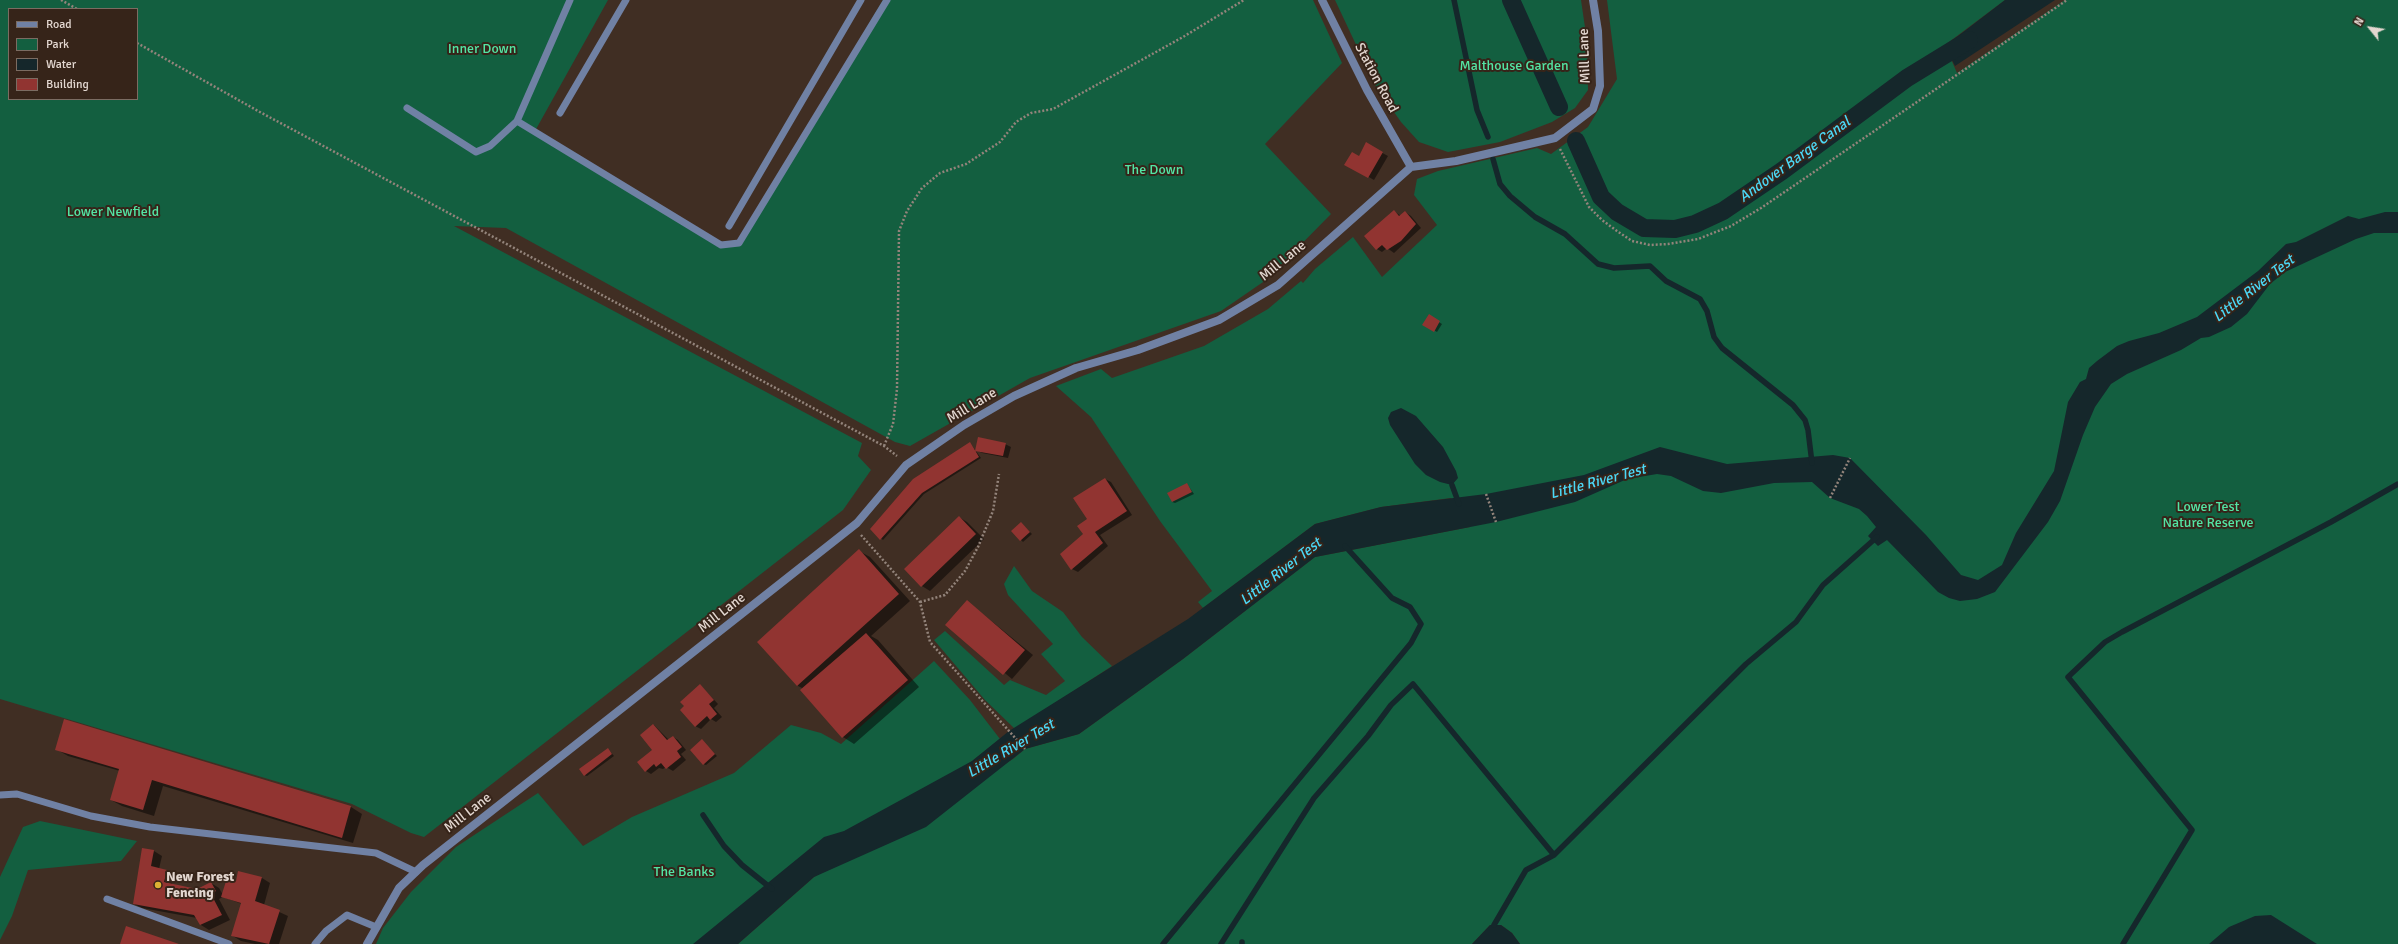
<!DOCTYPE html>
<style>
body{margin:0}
#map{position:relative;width:2398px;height:944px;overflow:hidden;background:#402e23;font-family:Signika,sans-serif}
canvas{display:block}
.legend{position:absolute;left:8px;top:8px;width:130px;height:92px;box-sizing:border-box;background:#362419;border:1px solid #7b6c62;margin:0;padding:5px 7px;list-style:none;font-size:12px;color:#e3d7d0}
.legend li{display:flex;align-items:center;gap:8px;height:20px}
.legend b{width:20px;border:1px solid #7b6c62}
.north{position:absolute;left:2350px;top:8px;width:40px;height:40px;-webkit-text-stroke:3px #362419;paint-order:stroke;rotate:300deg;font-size:11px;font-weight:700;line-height:16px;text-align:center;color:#e3d7d0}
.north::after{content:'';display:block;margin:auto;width:14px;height:18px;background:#e3d7d0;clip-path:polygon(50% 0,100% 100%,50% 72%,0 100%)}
</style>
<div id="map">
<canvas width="2398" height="944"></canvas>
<ul class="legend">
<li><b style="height:5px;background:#7081a4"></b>Road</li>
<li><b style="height:11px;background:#135f40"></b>Park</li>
<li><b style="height:11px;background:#15272b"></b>Water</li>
<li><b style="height:11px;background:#913431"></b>Building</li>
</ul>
<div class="north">N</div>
</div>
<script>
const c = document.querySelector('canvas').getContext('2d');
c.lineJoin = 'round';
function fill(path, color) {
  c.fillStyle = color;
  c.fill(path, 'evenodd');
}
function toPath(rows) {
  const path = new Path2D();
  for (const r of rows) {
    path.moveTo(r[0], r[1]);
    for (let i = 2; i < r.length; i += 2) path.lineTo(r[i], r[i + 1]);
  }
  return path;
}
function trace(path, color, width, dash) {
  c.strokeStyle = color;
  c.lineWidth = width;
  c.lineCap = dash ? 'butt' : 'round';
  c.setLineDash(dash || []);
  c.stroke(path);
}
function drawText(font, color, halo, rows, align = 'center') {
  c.font = font + ' Signika,sans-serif';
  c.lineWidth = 4;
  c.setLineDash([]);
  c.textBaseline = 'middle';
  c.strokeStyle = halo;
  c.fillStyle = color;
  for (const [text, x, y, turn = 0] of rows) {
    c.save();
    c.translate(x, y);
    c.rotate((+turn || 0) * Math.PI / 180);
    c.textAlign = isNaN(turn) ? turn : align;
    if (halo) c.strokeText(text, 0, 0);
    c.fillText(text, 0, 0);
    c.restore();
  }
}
const green = toPath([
 [0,0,608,0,535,131,721,245,739,243,883,0,1313,0,1342,63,1265,144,1331,214,1266,280,1221,311,1030,378,910,446,895,442,506,228,454,226,862,443,858,456,871,470,843,510,424,837,411,833,352,804,0,699],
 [9,9,137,9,137,99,9,99],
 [1335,0,1581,0,1587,41,1588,90,1575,108,1552,122,1500,142,1448,152,1419,142,1401,122,1375,85],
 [1607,0,2005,0,1945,45,1957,73,2065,0,2398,0,2398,944,1520,944,1512,933,1501,925,1490,925,1472,944,738,944,814,877,1013,759,1025,749,1079,734,1183,659,1315,557,1470,527,1451,498,1381,507,1315,524,1203,608,1198,602,1212,591,1160,521,1091,417,1056,386,1101,369,1112,378,1204,346,1268,309,1301,281,1303,283,1315,269,1353,237,1382,277,1437,225,1414,195,1417,179,1438,171,1537,148,1551,154,1588,127,1617,79],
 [1014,566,1032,591,1063,612,1082,637,1112,666,1015,729,985,700,934,640,945,631,1004,685,1010,680,1046,695,1065,681,1041,654,1053,644,1008,595,1004,584],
 [934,661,970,700,1000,739,972,761,712,944,376,944,383,928,411,892,456,847,538,793,583,846,632,817,734,773,791,725,821,733,841,744],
 [40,821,137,841,121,861,28,870,12,916,0,940,0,877,23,827]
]);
const water = toPath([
 [2005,0,2055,0,1955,66,1945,46],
 [2385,212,2398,212,2398,233,2374,233,2356,239,2285,272,2270,284,2247,314,2231,327,2209,337,2201,338,2181,350,2127,374,2111,384,2095,407,2083,435,2060,501,2048,522,1995,592,1977,599,1960,601,1949,598,1938,592,1887,540,1878,546,1868,536,1876,527,1867,516,1859,509,1830,498,1812,482,1774,483,1721,493,1703,491,1671,476,1657,474,1627,479,1575,502,1496,522,1315,557,1183,659,1079,734,1025,749,926,827,814,877,738,944,693,944,824,837,844,831,972,761,1009,731,1188,619,1315,524,1381,507,1486,494,1584,475,1660,447,1727,464,1833,455,1850,458,1926,535,1961,575,1978,580,2002,565,2016,533,2054,471,2068,402,2080,382,2086,379,2089,368,2097,361,2117,346,2129,341,2159,333,2197,317,2258,271,2286,244,2296,242,2348,216,2359,219],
 [1401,408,1416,416,1443,447,1456,471,1458,478,1452,485,1440,482,1426,475,1415,464,1390,425,1388,418,1391,412],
 [2271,915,2317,944,2209,944,2229,927,2255,916],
 [1490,925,1501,925,1512,933,1520,944,1472,944]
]);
const shadow = toPath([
 [1366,144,1388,156,1374,180,1346,164,1359,157],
 [1395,212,1401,216,1405,212,1411,216,1421,228,1394,253,1387,248,1382,252,1377,249],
 [1429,316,1442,324,1437,332,1424,324],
 [970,443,981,458,924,494,883,540,871,529],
 [1005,444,1011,447,1008,458,982,453,976,450],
 [1105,479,1111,482,1132,515,1100,535,1108,546,1078,572,1072,569],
 [1187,484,1194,494,1175,503,1172,502],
 [959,517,967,522,984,539,930,591,922,586,905,569],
 [1021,523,1032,534,1023,542,1021,540],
 [859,551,870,557,910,601,871,636,878,640,919,687,854,744,843,737,804,689,798,686,758,642],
 [967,601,1033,655,1012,679,947,625],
 [700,685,718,704,714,708,722,717,716,722,711,719,701,729,695,726,685,706],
 [65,721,351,807,362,814,353,843,163,786,154,816,122,806,111,800,120,771,68,756,56,749],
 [654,725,669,740,673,737,678,740,686,750,681,754,686,760,673,771,666,767,663,769,659,768,651,774,646,771,653,750],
 [702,741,717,756,706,765,703,764],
 [608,749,614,756,587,776,584,775],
 [154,851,162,856,159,869,175,876,172,884,197,890,211,883,219,888,223,895,236,882,239,872,262,878,270,883,264,905,288,916,279,944,255,944,241,941,233,936,242,904,223,897,219,899,230,920,209,930,201,925,197,918,142,908,134,904]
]);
const stream = toPath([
 [1454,0,1477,110,1488,137],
 [1493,159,1500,184,1510,196,1535,217,1565,234,1598,264,1614,268,1650,266,1666,281,1700,299,1707,311,1714,337,1722,348,1793,405,1805,420,1808,430,1812,463],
 [1452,485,1459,504],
 [703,815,724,846,742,865,772,889],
 [1494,925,1526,870,1554,855,1746,664,1796,622,1823,585,1877,537],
 [1163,944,1411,643,1421,624,1410,607,1392,598,1345,546],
 [1221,944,1314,798,1368,736,1391,705,1413,684,1554,855],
 [1242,944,1242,942],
 [2123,944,2192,830,2068,677,2105,642,2122,632,2331,522,2398,484]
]);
const canal = toPath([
 [1511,0,1559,107],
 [1576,141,1601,197,1617,212,1644,228,1675,229,1695,224,1723,211,1782,171,1907,78,1969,40]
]);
const building = toPath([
 [1366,142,1383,152,1368,178,1344,165,1352,152,1359,156],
 [1394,210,1399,216,1405,211,1416,224,1401,241,1387,250,1382,245,1376,250,1364,236],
 [1429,314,1440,321,1434,332,1422,325],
 [978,437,1006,443,1003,456,975,451],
 [970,442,979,457,922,493,880,540,870,529,913,479],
 [1105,478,1127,511,1095,532,1103,543,1071,570,1060,554,1083,534,1077,526,1087,519,1073,498],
 [1187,483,1192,492,1172,502,1167,493],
 [959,516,976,534,921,587,904,569],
 [1021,522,1030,532,1020,541,1011,531],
 [859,549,899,594,797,686,757,642],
 [967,600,1025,650,1003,675,945,625],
 [866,633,908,680,842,738,800,690],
 [700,684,714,700,709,704,717,714,710,720,707,716,695,727,680,710,684,706,680,702],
 [64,719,351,806,342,838,152,780,143,810,110,800,119,769,55,750],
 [653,724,667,740,673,736,682,747,677,751,681,757,666,769,661,763,656,767,654,764,645,772,637,762,652,750,640,735],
 [702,739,715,754,703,765,690,750],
 [608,748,612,754,584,776,579,769],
 [142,848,154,850,151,866,167,870,164,882,197,889,211,882,216,891,211,894,222,915,200,925,194,915,133,904],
 [238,871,262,877,255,901,280,910,269,944,231,936,241,903,221,897,227,878,236,881],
 [126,926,179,944,120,944]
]);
const path = toPath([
 [61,0,77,9],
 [137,43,258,111,884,446,897,456],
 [1560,149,1589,207,1602,220,1617,231,1632,241,1650,245,1668,244,1698,239,1731,226,1761,208,2067,0],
 [884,446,893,424,897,389,899,231,907,211,922,188,940,173,966,164,1000,142,1016,122,1031,113,1053,109,1183,37,1244,0],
 [1486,494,1496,522],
 [1830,498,1850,458],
 [861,535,920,602,930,642,1025,749],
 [920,602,945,595,965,571,978,547,993,511,999,474]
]);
const lane = toPath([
 [407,108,476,152,490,146,517,121,570,0],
 [560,113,626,0],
 [517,121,721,245,739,243,887,0],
 [729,226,861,0],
 [0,795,17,794,91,816,150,827,376,853,416,872],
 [107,899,229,944],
 [315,944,326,931,347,915,376,927]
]);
const street = toPath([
 [1322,0,1367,90,1411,167],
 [367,944,399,888,423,865,857,523,906,465,964,425,1014,396,1076,368,1138,350,1219,320,1278,285,1411,167,1456,161,1555,138,1593,109,1600,86,1598,31,1593,0]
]);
const markers = [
 [158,885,4,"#dcb233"]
];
const parkNames = [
 ["Inner Down",482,49],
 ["Malthouse Garden",1514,66],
 ["The Down",1154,170],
 ["Lower Newfield",113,212],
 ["Lower Test",2208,507],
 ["Nature Reserve",2208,523],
 ["The Banks",684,872]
];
const streetNames = [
 ["Mill Lane",1585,56,-92],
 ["Station Road",1376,78,62],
 ["Mill Lane",1283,261,-39],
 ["Mill Lane",972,406,-31],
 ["Mill Lane",722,613,-38],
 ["Mill Lane",468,813,-38]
];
const poiNames = [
 ["New Forest",166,877],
 ["Fencing",166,893]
];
const waterNames = [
 ["Andover Barge Canal",1795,160,-36],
 ["Little River Test",2254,289,-38],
 ["Little River Test",1598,482,-15],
 ["Little River Test",1281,572,-38],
 ["Little River Test",1011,749,-31]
];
fill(green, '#135f40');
fill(water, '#15272b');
fill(shadow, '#0007');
trace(stream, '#15272b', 5.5);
trace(canal, '#15272b', 18);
fill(building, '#913431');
trace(path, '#93847b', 2.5, [2, 2]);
trace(lane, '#7081a4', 7);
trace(street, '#7081a4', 8);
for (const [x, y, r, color] of markers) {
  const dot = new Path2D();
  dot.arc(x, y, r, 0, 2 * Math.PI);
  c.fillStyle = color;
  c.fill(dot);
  trace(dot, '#362419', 1.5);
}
drawText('14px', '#53e5a4', '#362419', parkNames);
drawText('14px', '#e3d7d0', '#362419', streetNames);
drawText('bold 14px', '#e3d7d0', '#362419', poiNames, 'left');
drawText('italic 15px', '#4bd8f6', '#362419', waterNames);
</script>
